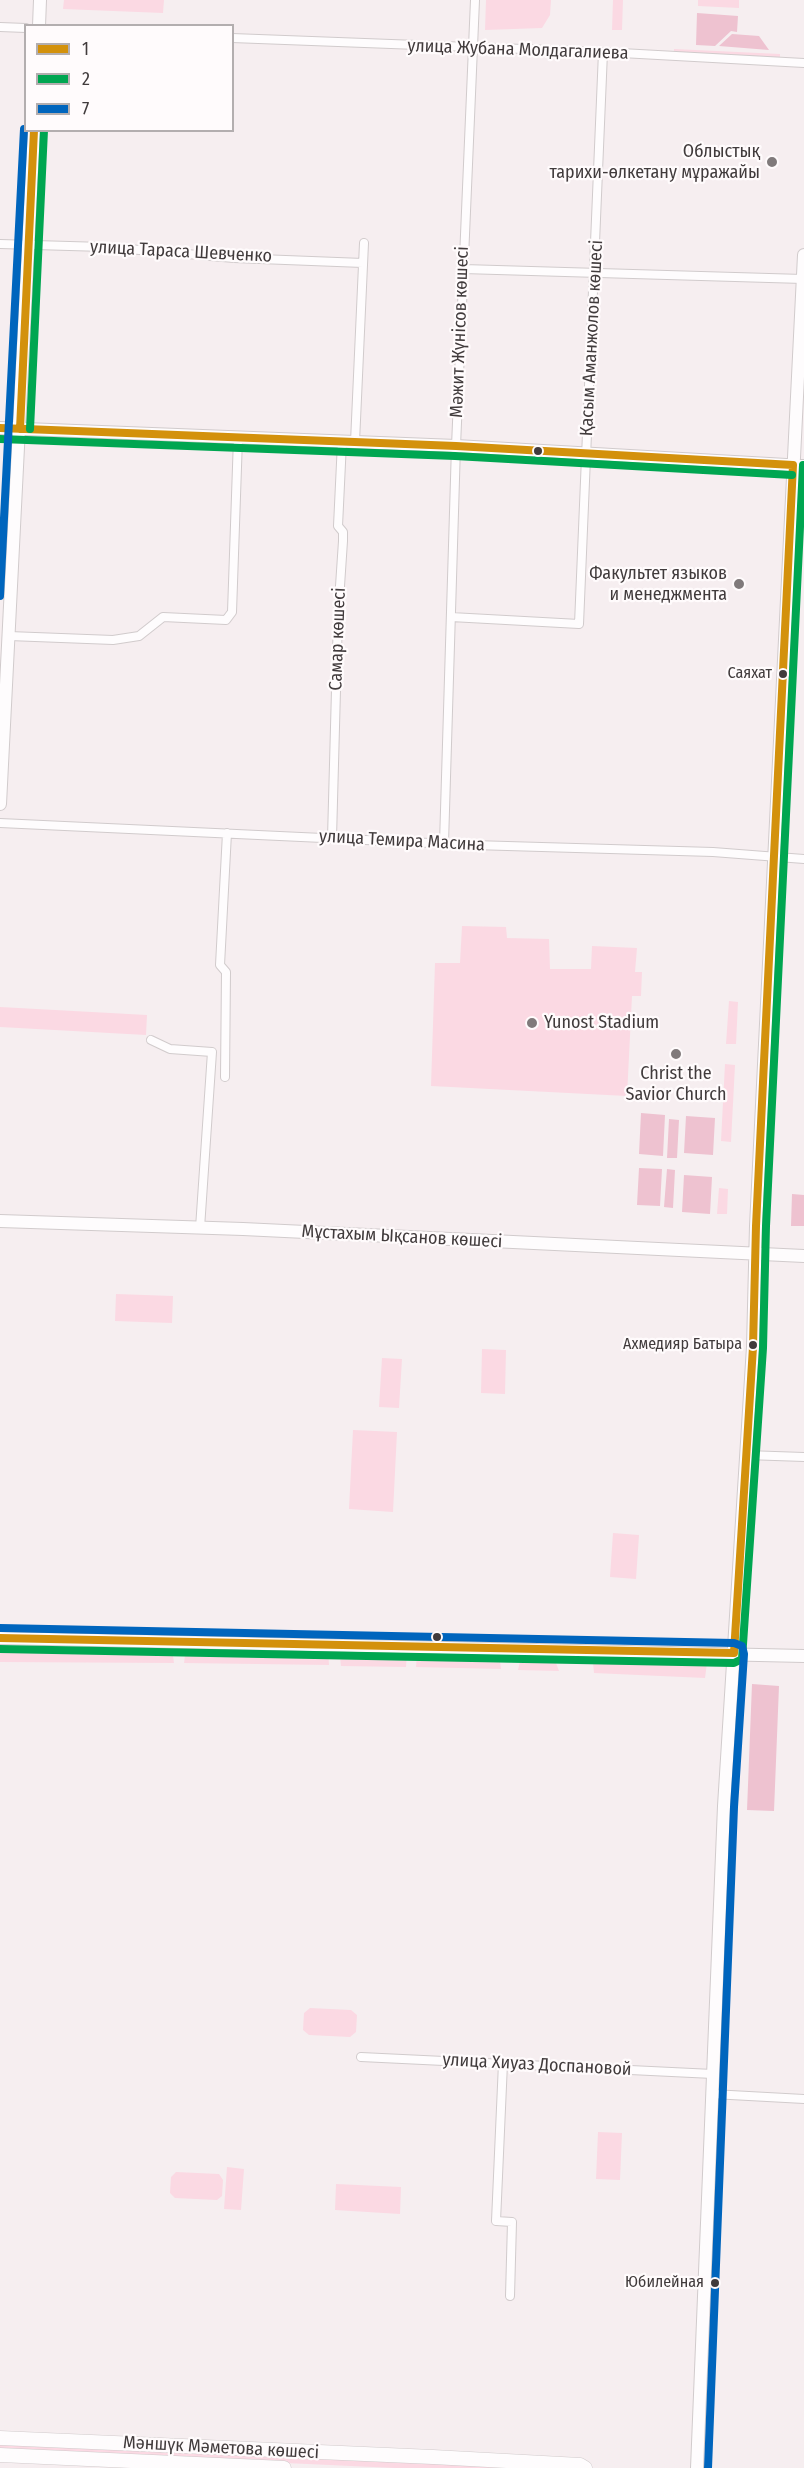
<!DOCTYPE html>
<meta charset="utf-8">
<style>
body{margin:0}
#map{position:relative;width:804px;height:2468px;overflow:hidden;background:#f6eef0;font-family:"Fira Sans Condensed",sans-serif}
canvas{display:block}
.legend{position:absolute;left:24px;top:24px;width:210px;height:108px;box-sizing:border-box;background:#fffbfc;border:2px solid #b3aeaf;margin:0;padding:8px 10px;list-style:none;font-size:18px;color:#413b3c}
.legend li{display:flex;align-items:center;gap:12px;height:30px}
.legend b{width:30px;border:2px solid #b3aeaf}
</style>
<div id="map">
<canvas width="804" height="2468"></canvas>
<ul class="legend">
<li><b style="height:8px;background:#d3910c"></b>1</li>
<li><b style="height:8px;background:#00a651"></b>2</li>
<li><b style="height:8px;background:#0065bd"></b>7</li>
</ul>
</div>
<script>
const c = document.querySelector('canvas').getContext('2d');
c.lineJoin = 'round';
function fill(path, color) {
  c.fillStyle = color;
  c.fill(path, 'evenodd');
}
function toPath(rows) {
  const path = new Path2D();
  for (const r of rows) {
    path.moveTo(r[0], r[1]);
    for (let i = 2; i < r.length; i += 2) path.lineTo(r[i], r[i + 1]);
  }
  return path;
}
function trace(path, color, width, dash) {
  c.strokeStyle = color;
  c.lineWidth = width;
  c.lineCap = dash ? 'butt' : 'round';
  c.setLineDash(dash || []);
  c.stroke(path);
}
function drawText(font, color, halo, rows, align = 'center') {
  c.font = font + ' "Fira Sans Condensed",sans-serif';
  c.lineWidth = 4.5;
  c.setLineDash([]);
  c.textBaseline = 'middle';
  c.strokeStyle = halo;
  c.fillStyle = color;
  for (const [text, x, y, turn = 0] of rows) {
    c.save();
    c.translate(x, y);
    c.rotate((+turn || 0) * Math.PI / 180);
    c.textAlign = isNaN(turn) ? turn : align;
    if (halo) c.strokeText(text, 0, 0);
    c.fillText(text, 0, 0);
    c.restore();
  }
}
const green = toPath([
 [64,0,164,0,163,13,63,9],
 [486,0,551,0,550,15,542,28,485,30],
 [613,0,623,0,622,30,612,30],
 [698,0,739,0,739,8,698,6],
 [674,49,780,54,780,58,674,52],
 [462,926,506,927,507,938,549,939,550,969,591,969,592,946,637,948,635,972,642,972,641,996,632,996,627,1096,431,1086,435,963,460,963],
 [729,1001,738,1002,736,1044,726,1044],
 [0,1007,147,1015,146,1035,0,1027],
 [725,1064,735,1065,731,1142,721,1141],
 [719,1188,728,1189,727,1214,717,1214],
 [116,1294,173,1296,172,1323,115,1321],
 [482,1349,506,1350,505,1394,481,1393],
 [382,1358,402,1359,399,1408,379,1407],
 [353,1430,397,1432,393,1512,349,1509],
 [613,1533,639,1535,636,1579,610,1577],
 [0,1646,172,1649,174,1663,0,1662],
 [186,1649,328,1649,329,1665,184,1663],
 [345,1652,407,1652,406,1667,341,1666,340,1657],
 [420,1654,495,1657,500,1661,501,1669,416,1667,417,1655],
 [521,1657,541,1658,556,1663,559,1671,518,1670],
 [598,1660,707,1663,705,1678,594,1673,593,1663],
 [310,2008,351,2010,357,2015,356,2032,350,2037,309,2035,303,2030,304,2013],
 [598,2132,622,2133,620,2180,596,2179],
 [227,2167,244,2169,241,2210,224,2209],
 [176,2172,219,2174,223,2180,222,2196,217,2200,175,2198,170,2193,171,2177],
 [336,2184,401,2187,400,2214,335,2210],
 [0,2443,540,2468,395,2468,0,2450]
]);
const forest = toPath([
 [697,13,738,16,737,32,731,31,715,46,696,45],
 [732,34,759,36,769,50,719,46],
 [641,1113,665,1115,663,1156,639,1154],
 [686,1116,715,1118,713,1155,684,1153],
 [669,1119,679,1120,677,1158,667,1158],
 [639,1168,662,1169,660,1206,637,1205],
 [667,1169,675,1170,673,1208,664,1207],
 [684,1175,712,1177,710,1214,682,1212],
 [792,1194,804,1195,804,1226,791,1226],
 [752,1684,779,1686,774,1811,747,1810]
]);
const street = toPath([
 [0,27,26,28],
 [232,38,603,52,804,63],
 [0,244,104,247,234,258,363,263],
 [463,269,803,279],
 [355,442,364,243],
 [451,617,579,624,603,52],
 [9,636,113,640,139,636,163,617,226,620,232,612,238,438],
 [0,823,473,845,713,852,804,859],
 [332,838,338,616,343,541,343,532,338,526,342,442],
 [444,843,456,446,475,0],
 [151,1040,170,1049,212,1052,200,1228],
 [225,1077,226,972,220,965,227,833],
 [746,1455,804,1457],
 [361,2057,713,2074],
 [503,2063,496,2221,512,2222,510,2296],
 [712,2094,804,2099]
]);
const secondary = toPath([
 [39,26,40,0],
 [0,428,456,446,804,466],
 [0,804,34,130],
 [0,1221,243,1229,804,1256],
 [0,1638,804,1656],
 [697,2468,724,1806,753,1347,756,1226,804,255]
]);
const primary = toPath([
 [0,2438,433,2457,580,2465,585,2468],
 [0,2455,284,2468]
]);
const bus1 = toPath([
 [0,428,456,446,793,465],
 [20,429,34,130],
 [0,1638,734,1653],
 [734,1653,753,1347,756,1226,793,465]
]);
const bus2 = toPath([
 [30,429,44,130],
 [0,439,455,456,792,475],
 [0,1649,734,1663,742,1659,763,1348,766,1226,803,465]
]);
const bus3 = toPath([
 [0,596,24,129],
 [0,1628,734,1643,742,1646,744,1654,734,1807,708,2468]
]);
const markers = [
 [772,162,6,"#807a7b"],
 [538,451,5,"#413b3c"],
 [739,584,6,"#807a7b"],
 [783,674,5,"#413b3c"],
 [532,1023,6,"#807a7b"],
 [676,1054,6,"#807a7b"],
 [753,1345,5,"#413b3c"],
 [437,1637,5,"#413b3c"],
 [715,2283,5,"#413b3c"]
];
const busNames = [
 ["Саяхат",772,674],
 ["Ахмедияр Батыра",742,1345],
 ["Юбилейная",704,2283]
];
const streetNames = [
 ["улица Жубана Молдагалиева",518,50,2],
 ["улица Тараса Шевченко",181,252,3],
 ["Мәжит Жүнісов көшесі",460,332,-88],
 ["Қасым Аманжолов көшесі",592,338,-87],
 ["Самар көшесі",338,639,-88],
 ["улица Темира Масина",402,841,3],
 ["Мұстахым Ықсанов көшесі",402,1237,3],
 ["улица Хиуаз Доспановой",537,2065,3],
 ["Мәншүк Мәметова көшесі",221,2448,3]
];
const poiNames = [
 ["Облыстық",760,152],
 ["тарихи-өлкетану мұражайы",760,173],
 ["Факультет языков",727,574],
 ["и менеджмента",727,595],
 ["Yunost Stadium",544,1023,"left"],
 ["Christ the",676,1074,"center"],
 ["Savior Church",676,1095,"center"]
];
fill(green, '#fbd9e3');
fill(forest, '#eec2d0');
trace(street, '#d1cbcc', 10);
trace(secondary, '#d1cbcc', 14);
trace(primary, '#d1cbcc', 15);
trace(street, '#fefcfd', 8);
trace(secondary, '#fefcfd', 12);
trace(primary, '#fefcfd', 14);
trace(bus1, '#d3910c', 8);
trace(bus2, '#00a651', 8);
trace(bus3, '#0065bd', 8);
for (const [x, y, r, color] of markers) {
  const dot = new Path2D();
  dot.arc(x, y, r, 0, 2 * Math.PI);
  c.fillStyle = color;
  c.fill(dot);
  trace(dot, '#fffbfc', 2);
}
drawText('16px', '#413b3c', '#fffbfc', busNames, 'right');
drawText('18px', '#413b3c', '#fffbfc', streetNames);
drawText('18px', '#413b3c', '#fffbfc', poiNames, 'right');
</script>
